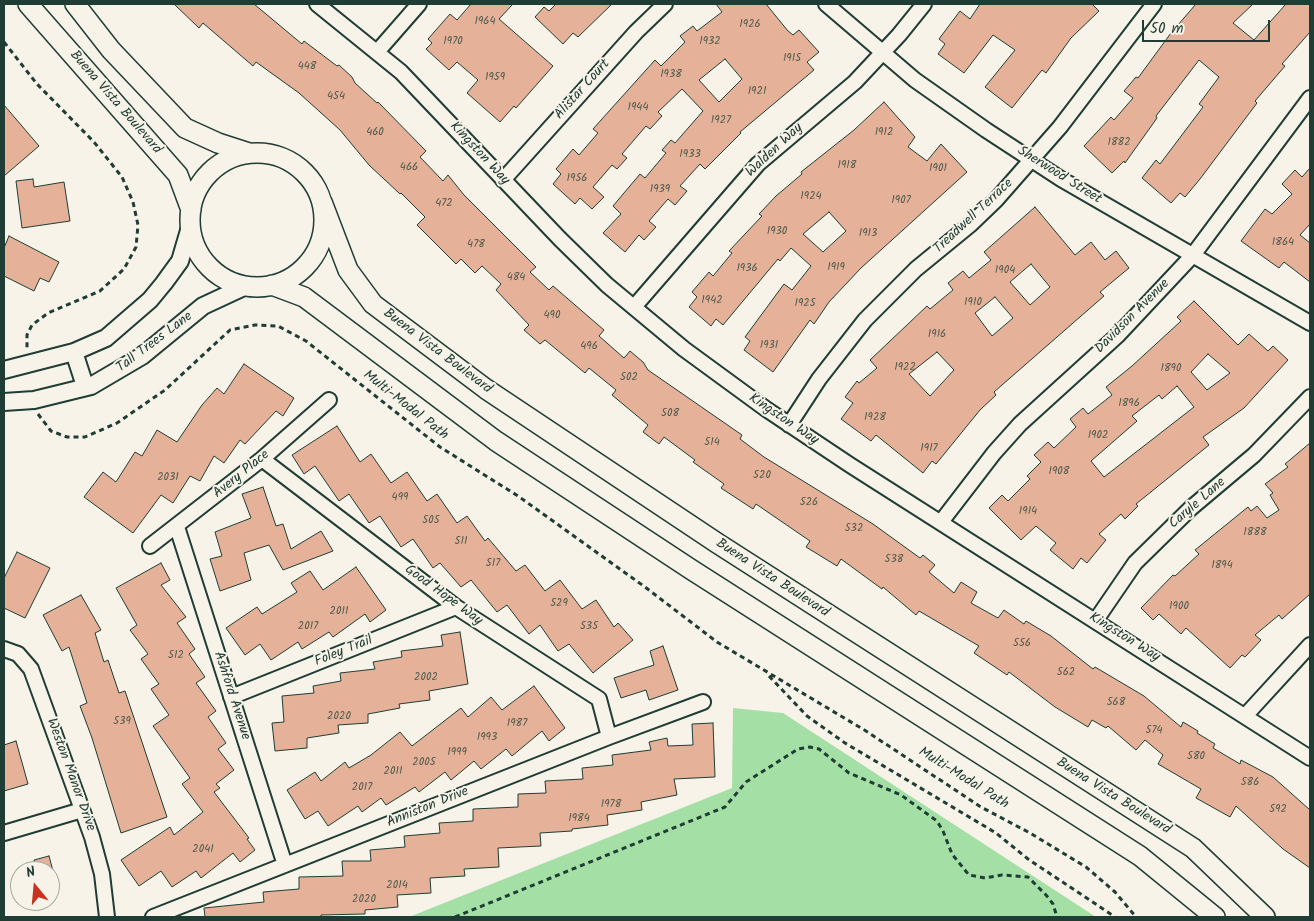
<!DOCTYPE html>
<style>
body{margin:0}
#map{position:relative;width:1314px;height:921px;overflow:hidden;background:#f7f3e8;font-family:Kalam,sans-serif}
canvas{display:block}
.frame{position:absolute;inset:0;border:5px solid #1f3d34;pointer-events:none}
.north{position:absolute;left:10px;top:861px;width:50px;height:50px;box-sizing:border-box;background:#f7f3e8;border:1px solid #a1aaa0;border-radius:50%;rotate:343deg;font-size:14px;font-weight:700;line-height:20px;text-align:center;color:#1f3d34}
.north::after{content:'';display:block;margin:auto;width:18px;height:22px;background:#c8321e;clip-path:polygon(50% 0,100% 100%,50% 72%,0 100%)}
.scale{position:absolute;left:1142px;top:20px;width:128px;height:22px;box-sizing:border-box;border:2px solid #1f3d34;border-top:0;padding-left:6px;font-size:15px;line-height:18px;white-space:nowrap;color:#1f3d34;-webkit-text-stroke:4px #f7f3e8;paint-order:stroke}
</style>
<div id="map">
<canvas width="1314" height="921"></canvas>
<div class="frame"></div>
<div class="north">N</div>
<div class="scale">50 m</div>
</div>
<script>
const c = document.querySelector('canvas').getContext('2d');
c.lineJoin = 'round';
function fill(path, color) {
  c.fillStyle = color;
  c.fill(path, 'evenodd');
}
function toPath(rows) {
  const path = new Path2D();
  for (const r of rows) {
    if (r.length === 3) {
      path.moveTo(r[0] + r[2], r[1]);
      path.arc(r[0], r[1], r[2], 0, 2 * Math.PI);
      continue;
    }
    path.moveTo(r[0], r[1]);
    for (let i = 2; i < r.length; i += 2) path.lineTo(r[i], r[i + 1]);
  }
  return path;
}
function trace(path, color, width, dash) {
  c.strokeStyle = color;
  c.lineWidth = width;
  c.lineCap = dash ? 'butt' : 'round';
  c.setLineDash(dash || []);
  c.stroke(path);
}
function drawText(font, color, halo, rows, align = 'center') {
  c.font = font + ' Kalam,sans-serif';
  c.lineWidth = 4;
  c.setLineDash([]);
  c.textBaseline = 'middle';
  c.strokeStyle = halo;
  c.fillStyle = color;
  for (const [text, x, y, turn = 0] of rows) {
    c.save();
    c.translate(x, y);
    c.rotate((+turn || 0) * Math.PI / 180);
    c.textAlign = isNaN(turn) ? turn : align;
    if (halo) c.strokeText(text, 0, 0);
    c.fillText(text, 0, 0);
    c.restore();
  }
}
const green = toPath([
 [733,708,783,713,1096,917,409,917,732,788]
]);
const building = toPath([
 [174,4,254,4,302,44,304,41,337,66,339,65,352,77,355,83,377,103,378,102,426,151,420,157,443,181,448,175,464,195,536,267,530,272,549,290,553,286,604,330,599,336,624,358,630,351,643,362,648,370,742,435,740,439,764,457,873,524,920,558,923,555,935,565,929,572,954,593,961,582,977,592,971,603,998,618,1004,610,1024,624,1026,621,1051,636,1093,669,1095,667,1144,696,1181,727,1183,722,1198,731,1197,733,1215,744,1213,748,1240,764,1241,760,1273,777,1310,810,1310,868,1283,849,1236,806,1230,817,1196,798,1201,789,1158,764,1163,755,1145,740,1136,750,1108,726,1106,728,1092,720,1088,727,1055,707,1009,672,1007,675,974,653,979,646,919,611,916,615,883,587,882,589,841,559,837,566,806,547,810,541,756,504,753,509,721,488,724,484,693,462,695,460,664,437,659,444,643,432,648,425,612,395,616,390,589,368,585,373,545,340,540,344,524,330,529,325,496,290,501,284,482,266,475,273,461,259,456,264,417,225,425,217,401,193,400,194,369,165,340,130,299,93,256,62,253,66,203,23,199,28,174,4],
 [471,4,513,4,499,19,553,66,516,108,514,106,500,122,467,93,478,80,457,62,449,70,426,49,432,43,428,39,450,14,457,20,471,4],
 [556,4,612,4,578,37,573,33,563,44,535,17,544,7,549,11,556,4],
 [716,4,766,4,788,31,793,35,799,30,819,52,807,62,814,70,740,132,741,133,705,169,700,164,680,186,687,191,675,205,668,199,649,221,656,227,644,240,639,235,625,252,603,233,621,214,613,206,640,174,645,178,666,153,662,150,671,140,675,143,703,111,682,89,658,112,662,116,650,129,646,126,622,154,627,158,617,169,612,165,593,187,604,197,592,209,580,198,575,204,553,184,561,174,556,169,573,149,579,155,598,133,593,129,655,60,661,66,685,42,680,36,693,26,697,31,722,12,716,4],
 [725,59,742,79,719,102,699,80,725,59],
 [980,4,1092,4,1099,11,1071,38,1046,73,1042,70,1012,108,985,87,1015,50,993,35,964,73,938,54,945,44,939,39,960,11,970,19,980,4],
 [1196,4,1253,4,1233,23,1254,40,1286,4,1310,4,1310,32,1282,64,1285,66,1255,101,1257,103,1200,179,1185,197,1180,193,1171,203,1142,178,1156,160,1160,164,1203,107,1199,104,1219,77,1199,60,1156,116,1157,118,1125,163,1124,161,1112,173,1084,146,1111,117,1114,120,1133,98,1124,91,1136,77,1138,78,1171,33,1196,4],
 [884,102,915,137,908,147,927,161,941,144,967,172,861,268,829,302,814,324,810,320,773,372,744,350,750,341,745,337,784,284,792,290,811,266,791,248,780,261,778,259,723,325,716,319,711,326,689,307,697,297,692,292,709,272,713,276,732,253,729,251,762,216,759,214,776,196,802,174,801,172,854,130,884,102],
 [829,212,846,231,823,252,803,234,829,212],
 [4,105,39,146,4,176,4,105],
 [1310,168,1310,224,1300,235,1310,243,1310,282,1284,262,1279,268,1241,241,1265,209,1272,214,1292,194,1282,184,1295,170,1302,177,1310,168],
 [33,179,34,187,64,182,70,221,22,228,16,181,33,179],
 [1035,207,1075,255,1091,242,1105,260,1116,251,1129,268,1100,292,1104,296,994,392,996,395,980,410,936,464,932,461,923,473,876,435,871,441,841,419,853,403,845,397,857,381,859,383,877,368,870,360,927,306,930,309,953,290,948,283,963,271,969,278,991,260,984,252,1035,207],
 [1031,264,1050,287,1030,305,1010,282,1031,264],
 [995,297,1013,318,992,336,975,313,995,297],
 [937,352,954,370,930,396,909,374,937,352],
 [9,236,59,262,49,282,40,278,34,291,4,276,4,248,9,236],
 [1194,301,1238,345,1249,334,1268,351,1273,346,1288,360,1244,408,1203,437,1209,445,1136,504,1138,506,1125,519,1121,514,1099,534,1106,540,1087,563,1081,558,1073,569,1050,550,1056,543,1036,526,1021,540,989,508,1002,495,1008,501,1030,479,1027,476,1041,462,1034,455,1048,442,1054,448,1076,427,1070,419,1083,408,1088,414,1112,395,1106,387,1132,366,1181,321,1177,317,1194,301],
 [1208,354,1230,373,1207,390,1191,372,1208,354],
 [1177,386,1194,407,1104,477,1091,461,1137,421,1132,416,1159,395,1162,399,1177,386],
 [244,364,294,398,283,416,276,411,245,444,240,440,224,463,214,456,200,481,190,476,173,503,161,495,133,533,84,497,103,472,116,482,135,452,142,456,157,430,177,442,202,405,217,388,224,394,244,364],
 [337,426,360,462,371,454,391,483,407,472,427,501,437,494,457,523,467,516,485,541,488,538,516,571,525,565,545,591,560,580,582,609,596,600,614,627,618,623,633,640,593,673,569,644,558,651,540,625,529,634,507,605,497,612,471,580,461,587,440,563,433,568,413,539,401,547,380,516,369,523,349,494,339,501,315,466,304,474,292,455,337,426],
 [1310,443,1310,594,1282,619,1279,615,1255,635,1261,640,1245,657,1242,655,1230,668,1186,628,1181,634,1159,614,1153,620,1141,608,1173,575,1175,576,1199,554,1195,550,1248,507,1251,511,1257,506,1267,518,1279,510,1270,495,1273,493,1265,484,1288,467,1285,464,1310,443],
 [263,487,276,526,283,524,291,549,321,531,333,551,283,570,269,545,244,553,251,580,220,591,210,559,222,556,215,532,251,518,242,494,263,487],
 [17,552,50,568,25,618,4,608,4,578,17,552],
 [161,563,170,580,161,585,186,617,177,623,195,649,189,654,205,677,196,683,216,711,208,717,226,743,218,749,234,770,216,784,220,788,214,792,249,838,247,839,255,850,240,862,233,853,201,878,196,871,172,887,161,871,139,886,121,860,170,827,174,835,203,812,182,784,190,778,153,726,169,715,151,689,159,684,141,659,148,654,130,630,137,625,116,588,161,563],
 [356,567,386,610,370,622,365,614,333,637,329,632,302,649,298,642,271,660,260,644,245,655,226,628,257,607,262,614,297,592,291,583,310,571,323,590,356,567],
 [81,595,101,630,95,633,104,662,108,660,119,693,125,691,167,817,121,833,92,738,80,706,87,703,69,647,62,651,43,615,81,595],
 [460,632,468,684,429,691,430,700,399,704,400,708,368,714,368,723,338,725,339,733,307,738,307,748,275,751,272,723,284,722,282,696,314,693,313,686,341,681,340,673,375,669,373,662,402,657,401,651,443,646,441,635,460,632],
 [663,646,678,690,649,700,646,690,621,698,614,678,654,665,650,651,663,646],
 [534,686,565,728,549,741,542,731,512,756,506,749,481,769,474,761,451,780,445,772,419,792,415,787,386,805,381,798,362,812,358,806,328,826,318,811,305,819,287,790,315,772,321,781,345,762,349,768,371,755,400,732,412,746,461,708,468,717,491,697,502,710,534,686],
 [713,723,715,777,674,779,677,795,641,802,642,810,607,815,608,825,572,829,572,831,540,833,541,846,498,848,499,867,464,869,465,876,430,878,431,893,397,895,398,907,365,910,365,914,321,915,321,917,205,917,204,908,264,902,263,892,299,889,299,877,343,876,342,861,371,861,370,850,405,847,404,836,440,833,439,823,473,821,473,809,518,807,518,794,546,793,545,781,583,779,582,768,613,765,612,755,651,750,649,742,667,738,668,746,693,745,692,724,713,723],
 [16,741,28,784,4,791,4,745,16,741],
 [49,856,53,871,37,871,34,860,49,856]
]);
const path = toPath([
 [4,42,37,84,94,142,122,177,133,202,138,225,136,247,124,269,100,291,48,313,32,325,27,335,27,349],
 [38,414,51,431,67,437,85,437,117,423,165,390,230,330,255,325,278,326,306,341,440,447,518,496,645,587,717,642,866,731,981,807,1030,833,1086,867,1115,892,1136,917],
 [769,676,807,716,845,743,996,833,1028,859,1115,917],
 [455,917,725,807,746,782,798,749,810,747,819,749,849,773,901,795,937,821,943,831,952,854,969,875,985,878,1002,875,1028,877,1046,895,1053,904,1057,917]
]);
const minor = toPath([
 [317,4,401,72,560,239,607,285,684,349,766,409,850,465,1310,758],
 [826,4,915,80,986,130,1061,179,1310,323],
 [377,52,419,4],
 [503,180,636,32,665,4],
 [634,307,758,164,855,82,899,35,924,4],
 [789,425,819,379,865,320,916,269,971,224,996,200,1060,127,1154,4],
 [262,459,456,607,599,699,609,737],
 [941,522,994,453,1020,424,1118,335,1193,255,1310,98],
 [177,527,285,865],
 [150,546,262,459,329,400],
 [1096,620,1135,563,1191,508,1254,455,1310,397],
 [4,649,18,654,31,669,92,837,102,874,107,917],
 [231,697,456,607],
 [1245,716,1310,645],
 [4,833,82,810],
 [153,917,609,737,703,702]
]);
const tertiary = toPath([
 [74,352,85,386],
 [4,370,74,352,106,338,150,300,164,283,180,261,190,227],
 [4,402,34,400,91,386,142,356,203,306,246,286]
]);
const secondary = toPath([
 [28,4,178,175,191,210],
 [75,4,111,50,185,128,218,143,249,153],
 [257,220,67],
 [322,202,348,270,373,304,486,389,717,543,1193,848,1265,917],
 [272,285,304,297,496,441,692,570,1140,856,1215,917]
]);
const numberNames = [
 ["1964",485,22],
 ["1926",750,25],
 ["1970",453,42],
 ["1932",710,42],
 ["1915",792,59],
 ["448",307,67],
 ["1938",671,75],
 ["1959",495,78],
 ["1921",757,92],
 ["454",336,97],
 ["1944",638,108],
 ["1927",721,121],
 ["460",375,133],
 ["1912",884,133],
 ["1882",1119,143],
 ["1933",690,155],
 ["1918",847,166],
 ["466",409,168],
 ["1901",938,169],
 ["1956",577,179],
 ["1939",660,190],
 ["1924",811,197],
 ["1907",901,201],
 ["472",444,204],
 ["1930",777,232],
 ["1913",868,234],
 ["1864",1283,243],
 ["478",476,245],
 ["1919",836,268],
 ["1936",747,269],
 ["1904",1005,271],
 ["484",516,278],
 ["1942",712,301],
 ["1910",973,303],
 ["1925",805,304],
 ["490",552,316],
 ["1916",937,335],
 ["1931",769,346],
 ["496",589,347],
 ["1922",905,368],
 ["1890",1171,369],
 ["502",629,378],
 ["1896",1129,404],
 ["508",670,414],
 ["1928",875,418],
 ["1902",1098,436],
 ["514",712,443],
 ["1917",929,449],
 ["1908",1059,472],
 ["520",762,476],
 ["2031",168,478],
 ["499",400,498],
 ["526",809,503],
 ["1914",1028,512],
 ["505",431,521],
 ["532",854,529],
 ["1888",1255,533],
 ["511",461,542],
 ["538",894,560],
 ["517",493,564],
 ["1894",1222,566],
 ["529",559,604],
 ["1900",1179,607],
 ["2011",339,612],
 ["2017",308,627],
 ["535",589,627],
 ["556",1022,644],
 ["512",176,656],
 ["562",1066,673],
 ["2002",426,678],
 ["568",1116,703],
 ["2020",339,717],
 ["539",122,722],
 ["1987",517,724],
 ["574",1154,731],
 ["1993",487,738],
 ["1999",457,753],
 ["580",1196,757],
 ["2005",424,763],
 ["2011",393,772],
 ["586",1250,783],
 ["2017",362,788],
 ["1978",611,805],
 ["592",1278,810],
 ["1984",579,819],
 ["2041",203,850],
 ["2014",397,886],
 ["2020",364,900]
];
const streetNames = [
 ["Alistar Court",583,90,-48],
 ["Buena Vista Boulevard",115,103,49],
 ["Walden Way",775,151,-43],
 ["Kingston Way",479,154,47],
 ["Sherwood Street",1059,176,32],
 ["Treadwell Terrace",974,217,-43],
 ["Davidson Avenue",1133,317,-45],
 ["Tall Trees Lane",155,343,-37],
 ["Buena Vista Boulevard",437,352,37],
 ["Multi-Modal Path",405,406,38],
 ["Kingston Way",783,420,34],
 ["Avery Place",242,475,-39],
 ["Caryle Lane",1198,504,-41],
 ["Buena Vista Boulevard",772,579,33],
 ["Good Hope Way",443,596,36],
 ["Kingston Way",1124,638,32],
 ["Foley Trail",344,652,-22],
 ["Ashford Avenue",231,696,72],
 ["Weston Manor Drive",70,775,70],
 ["Multi-Modal Path",963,779,32],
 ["Buena Vista Boulevard",1113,797,32],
 ["Anniston Drive",428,808,-22]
];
fill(green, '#a4e0a6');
fill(building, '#e5b198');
trace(building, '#1f3d34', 1);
trace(minor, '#1f3d34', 18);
trace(tertiary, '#1f3d34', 20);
trace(secondary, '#1f3d34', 22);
trace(path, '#1f3d34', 3, [5, 4]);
trace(minor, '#f7f3e8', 14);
trace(tertiary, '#f7f3e8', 16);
trace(secondary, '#f7f3e8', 19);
drawText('11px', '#505a4d', null, numberNames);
drawText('14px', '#1f3d34', '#f7f3e8', streetNames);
</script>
